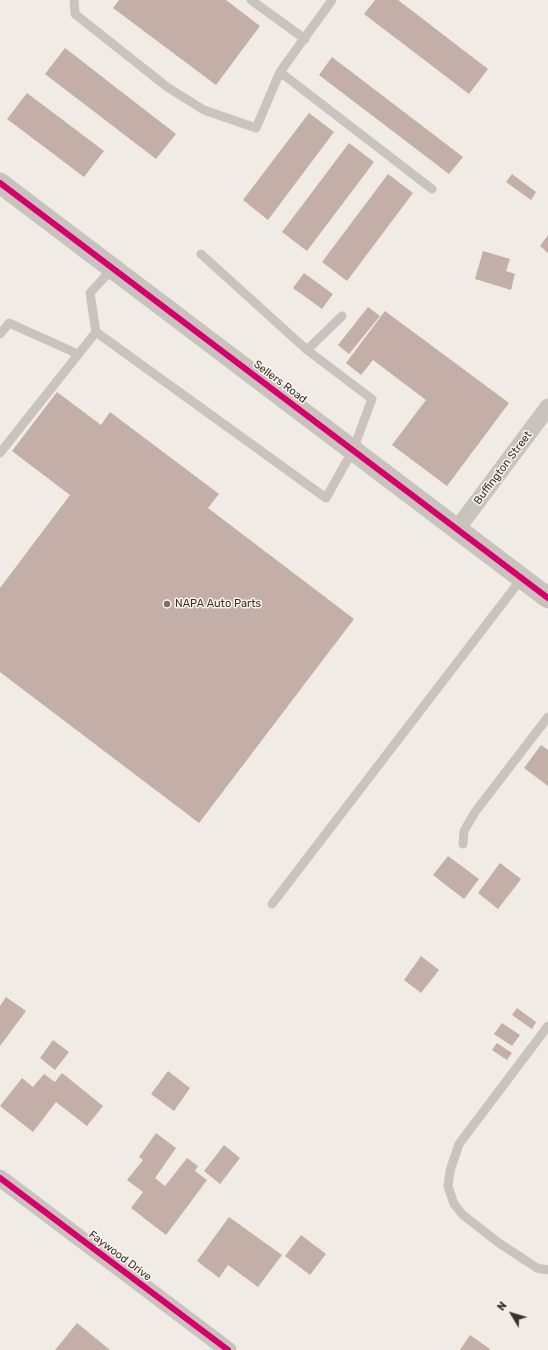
<!DOCTYPE html>
<style>
body{margin:0}
#map{position:relative;width:548px;height:1350px;overflow:hidden;background:#f0ebe5;font-family:Rubik,sans-serif}
canvas{display:block}
.north{position:absolute;left:492px;top:1294px;width:40px;height:40px;-webkit-text-stroke:3px #fbf5ee;paint-order:stroke;rotate:308deg;font-size:11px;font-weight:700;line-height:16px;text-align:center;color:#3b302b}
.north::after{content:'';display:block;margin:auto;width:14px;height:18px;background:#3b302b;clip-path:polygon(50% 0,100% 100%,50% 72%,0 100%)}
</style>
<div id="map">
<canvas width="548" height="1350"></canvas>
<div class="north">N</div>
</div>
<script>
const c = document.querySelector('canvas').getContext('2d');
c.lineJoin = 'round';
function fill(path, color) {
  c.fillStyle = color;
  c.fill(path, 'evenodd');
}
function toPath(rows) {
  const path = new Path2D();
  for (const r of rows) {
    path.moveTo(r[0], r[1]);
    for (let i = 2; i < r.length; i += 2) path.lineTo(r[i], r[i + 1]);
  }
  return path;
}
function trace(path, color, width, dash) {
  c.strokeStyle = color;
  c.lineWidth = width;
  c.lineCap = dash ? 'butt' : 'round';
  c.setLineDash(dash || []);
  c.stroke(path);
}
function drawText(font, color, halo, rows, align = 'center') {
  c.font = font + ' Rubik,sans-serif';
  c.lineWidth = 3;
  c.setLineDash([]);
  c.textBaseline = 'middle';
  c.strokeStyle = halo;
  c.fillStyle = color;
  for (const [text, x, y, turn = 0] of rows) {
    c.save();
    c.translate(x, y);
    c.rotate((+turn || 0) * Math.PI / 180);
    c.textAlign = isNaN(turn) ? turn : align;
    if (halo) c.strokeText(text, 0, 0);
    c.fillText(text, 0, 0);
    c.restore();
  }
}
const building = toPath([
 [119,0,226,0,260,26,216,85,113,8],
 [375,0,398,0,488,69,469,94,364,14],
 [65,48,176,134,156,159,45,74],
 [332,57,463,157,449,174,319,75],
 [27,93,104,151,84,177,7,119],
 [309,113,334,132,268,220,243,200],
 [349,143,374,162,307,251,282,232],
 [388,174,413,193,347,281,322,262],
 [512,174,536,192,531,200,506,182],
 [548,235,548,253,540,246],
 [483,251,510,259,506,271,515,274,511,290,475,279],
 [304,273,333,294,322,309,293,288],
 [368,307,380,316,349,354,338,345],
 [385,311,509,403,447,486,392,445,426,400,373,360,361,375,346,363],
 [57,392,101,425,110,412,219,494,208,508,354,619,199,823,0,672,0,588,70,495,12,451],
 [541,745,548,750,548,786,524,768],
 [448,856,479,879,464,899,433,875],
 [500,863,521,879,498,909,478,893],
 [421,956,439,970,421,993,404,980],
 [6,997,26,1011,0,1046,0,1006],
 [517,1008,536,1022,532,1029,512,1015],
 [502,1023,520,1035,512,1046,494,1034],
 [53,1040,69,1052,55,1070,40,1058],
 [497,1043,512,1053,507,1060,492,1050],
 [168,1071,190,1088,174,1111,151,1094],
 [62,1073,103,1106,87,1126,56,1102,33,1132,0,1106,22,1078,33,1087,44,1074,55,1082],
 [156,1133,176,1148,155,1178,165,1186,187,1158,198,1166,195,1171,207,1180,166,1235,131,1208,143,1192,127,1180,143,1160,139,1157],
 [224,1145,240,1158,220,1184,204,1171],
 [229,1217,282,1255,258,1287,228,1265,219,1278,197,1261],
 [301,1235,326,1254,310,1275,285,1256],
 [77,1323,110,1350,55,1350],
 [470,1335,490,1349,489,1350,460,1350]
]);
const service = toPath([
 [74,0,75,14,167,87,204,110,256,128,280,72,332,0],
 [251,0,305,39],
 [280,72,432,189],
 [96,332,326,498,353,450,372,399,307,350,201,254],
 [0,334,9,323,78,354],
 [307,350,342,316],
 [0,453,96,332,90,293,113,268],
 [463,844,464,831,475,812,548,717],
 [272,904,522,578],
 [548,1026,459,1144,450,1171,448,1186,454,1204,463,1215,499,1243,537,1268,548,1270]
]);
const minor = toPath([
 [457,529,548,407],
 [0,1178,228,1350]
]);
const tertiary = toPath([
 [0,183,548,598]
]);
const cycleway = toPath([
 [0,183,548,598],
 [0,1178,228,1350]
]);
const markers = [
 [167,604,4,"#7a716c"]
];
const streetNames = [
 ["Sellers Road",280,382,37],
 ["Buffington Street",503,468,-53],
 ["Faywood Drive",120,1256,37]
];
const poiNames = [
 ["NAPA Auto Parts",175,604]
];
fill(building, '#c3afa7');
trace(service, '#c9c3be', 9);
trace(minor, '#c9c3be', 17);
trace(tertiary, '#c9c3be', 21);
trace(cycleway, '#d6006c', 6);
for (const [x, y, r, color] of markers) {
  const dot = new Path2D();
  dot.arc(x, y, r, 0, 2 * Math.PI);
  c.fillStyle = color;
  c.fill(dot);
  trace(dot, '#fbf5ee', 1.5);
}
drawText('11px', '#3b302b', '#fbf5ee', streetNames);
drawText('11px', '#3b302b', '#fbf5ee', poiNames, 'left');
</script>
